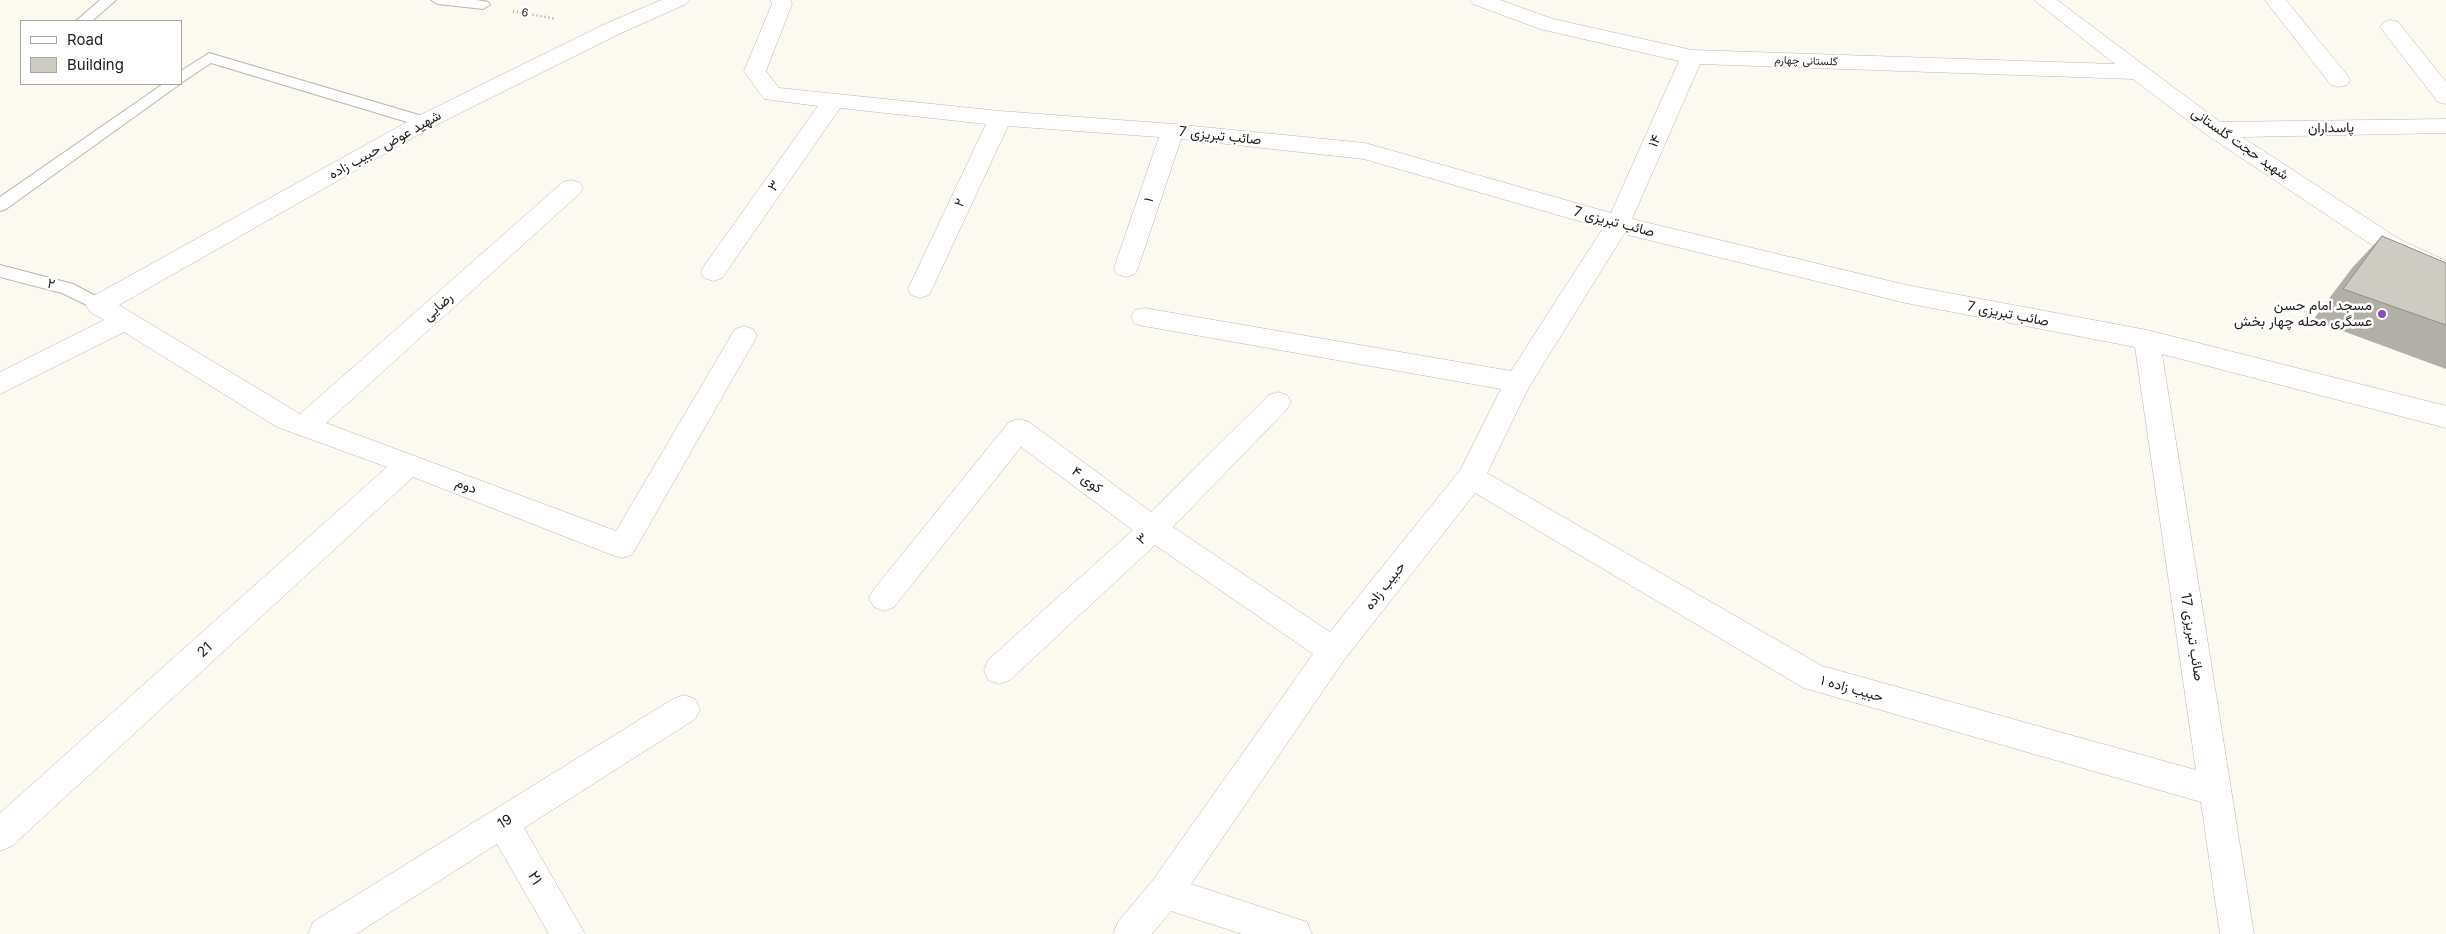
<!DOCTYPE html>
<meta charset="utf-8">
<style>
body{margin:0}
#map{position:relative;width:2446px;height:934px;overflow:hidden;background:#fcf9f1;font-family:Inter,sans-serif}
canvas{display:block}
.legend{position:absolute;left:20px;top:20px;width:162px;height:65px;box-sizing:border-box;background:#fff;border:1px solid #a7a6a5;margin:0;padding:6px 9px;list-style:none;font-size:15px;color:#22211e}
.legend li{display:flex;align-items:center;gap:10px;height:25px}
.legend b{width:25px;border:1px solid #a7a6a5}
</style>
<div id="map">
<canvas width="2446" height="934"></canvas>
<ul class="legend">
<li><b style="height:6px;background:#fff"></b>Road</li>
<li><b style="height:14px;background:#cecbc3"></b>Building</li>
</ul>
</div>
<script>
const c = document.querySelector('canvas').getContext('2d');
c.lineJoin = 'round';
function toPath(rows) {
  const path = new Path2D();
  for (const r of rows) {
    path.moveTo(r[0], r[1]);
    for (let i = 2; i < r.length; i += 2) path.lineTo(r[i], r[i + 1]);
  }
  return path;
}
function trace(path, color, width, dash) {
  c.strokeStyle = color;
  c.lineWidth = width;
  c.lineCap = dash ? 'butt' : 'round';
  c.setLineDash(dash || []);
  c.stroke(path);
}
function fill(path, color) {
  c.fillStyle = color;
  c.fill(path, 'evenodd');
}
function drawText(font, color, halo, rows, align = 'center') {
  c.font = font + ' Inter,Vazirmatn,sans-serif';
  c.lineWidth = 5;
  c.setLineDash([]);
  c.textBaseline = 'middle';
  c.strokeStyle = halo;
  c.fillStyle = color;
  for (const [text, x, y, turn = 0] of rows) {
    c.save();
    c.translate(x, y);
    c.rotate((+turn || 0) * Math.PI / 180);
    c.textAlign = isNaN(turn) ? turn : align;
    if (halo) c.strokeText(text, 0, 0);
    c.fillText(text, 0, 0);
    c.restore();
  }
}
const path = toPath([
 [513,11,556,19]
]);
const lane = toPath([
 [100,0,116,0,92,21,76,21,100,0],
 [431,0,477,0,488,2,490,5,483,9,438,4,431,0],
 [209,53,429,118,432,122,429,126,424,127,211,63,181,83,181,71,209,53],
 [163,84,180,84,6,209,0,211,0,197,163,84],
 [0,265,73,284,105,301,108,305,105,309,99,311,62,293,0,277,0,265]
]);
const street = toPath([
 [661,0,689,0,686,4,619,34,432,127,119,305,300,414,563,182,571,180,579,182,583,188,579,194,326,423,616,531,735,329,744,326,753,329,757,336,632,555,622,558,612,555,413,477,12,846,0,851,0,813,387,467,277,427,124,332,0,394,0,372,104,320,90,312,86,305,90,298,416,117,605,24,661,0],
 [770,0,790,0,792,4,766,71,779,88,1000,111,1173,124,1365,143,1611,213,1679,61,1540,29,1473,4,1470,0,1500,0,1553,19,1692,50,2115,64,2034,0,2057,0,2220,122,2446,119,2446,133,2242,137,2399,239,2446,261,2446,280,2381,251,2207,135,2133,79,1700,64,1632,219,1906,285,2147,330,2446,406,2446,428,2162,354,2254,934,2220,934,2201,802,1804,688,1475,493,1344,660,1191,884,1307,922,1312,934,1242,934,1171,911,1152,934,1113,934,1118,922,1153,880,1313,654,1155,545,1010,680,999,684,988,680,984,670,988,660,1133,530,1021,447,894,607,884,611,874,607,869,598,874,589,1009,422,1019,419,1029,422,1151,512,1269,395,1278,392,1287,395,1291,402,1287,409,1173,527,1330,632,1461,469,1501,389,1144,326,1135,324,1131,317,1135,310,1144,308,1511,371,1603,228,1364,159,1181,139,1138,268,1135,274,1126,277,1117,274,1114,268,1159,137,1008,126,932,289,929,295,920,298,911,295,908,289,986,124,840,108,722,278,713,281,704,278,701,272,704,266,818,106,764,99,744,71,772,4,770,0],
 [1624,234,1906,303,2135,347,2196,770,1822,666,1487,473,1529,387,1624,234],
 [2265,0,2286,0,2347,75,2350,80,2347,85,2339,87,2331,85,2265,0],
 [2391,20,2398,22,2446,82,2446,104,2438,102,2380,27,2384,22,2391,20],
 [684,695,695,699,700,709,695,719,524,828,585,934,549,934,497,844,356,934,308,934,313,922,673,699,684,695]
]);
const wall = toPath([
 [2382,236,2446,263,2446,369,2313,320,2352,268]
]);
const building = toPath([
 [2382,236,2446,263,2446,325,2343,289,2382,236]
]);
const markers = [
 [2382,314,5,"#9548b8"]
];
const farStreetnames = [
 ["6",525,13,10],
 ["گلستانی چهارم",1806,61,2]
];
const streetNames = [
 ["پاسداران",2331,128,-1],
 ["صائب تبریزی 7",1220,136,6],
 ["۱۴",1655,141,-66],
 ["شهید حجت گلستانی",2240,144,35],
 ["شهید عوض حبیب زاده",385,145,-29],
 ["۳",774,186,-55],
 ["۱",1149,200,-71],
 ["۲",960,203,-65],
 ["صائب تبریزی 7",1614,222,15],
 ["۲",51,284,14],
 ["رضایی",438,307,-42],
 ["صائب تبریزی 7",2008,314,11],
 ["کوی ۴",1087,480,37],
 ["دوم",466,486,21],
 ["۳",1142,539,-42],
 ["حبیب زاده",1385,586,-52],
 ["صائب تبریزی 17",2192,637,81],
 ["21",205,650,-42],
 ["حبیب زاده ۱",1852,689,16],
 ["19",505,822,-32]
];
const poiNames = [
 ["مسجد امام حسن",2372,306],
 ["عسگری محله چهار بخش",2372,322]
];
const nearStreetnames = [
 ["۲۱",535,878,60]
];
trace(lane, '#b9b6ae', 2);
trace(street, '#b9b6ae', 1);
trace(path, '#a5a39d', 2.5, [1, 3]);
fill(lane, '#fff');
fill(street, '#fff');
fill(wall, '#b1afa8');
fill(building, '#cecbc3');
trace(building, '#908e88', 1);
for (const [x, y, r, color] of markers) {
  const dot = new Path2D();
  dot.arc(x, y, r, 0, 2 * Math.PI);
  c.fillStyle = color;
  c.fill(dot);
  trace(dot, '#fff', 2);
}
drawText('11px', '#22211e', '#fff', farStreetnames);
drawText('14px', '#22211e', '#fff', streetNames);
drawText('14px', '#22211e', '#fff', poiNames, 'right');
drawText('16px', '#22211e', '#fff', nearStreetnames);
</script>
